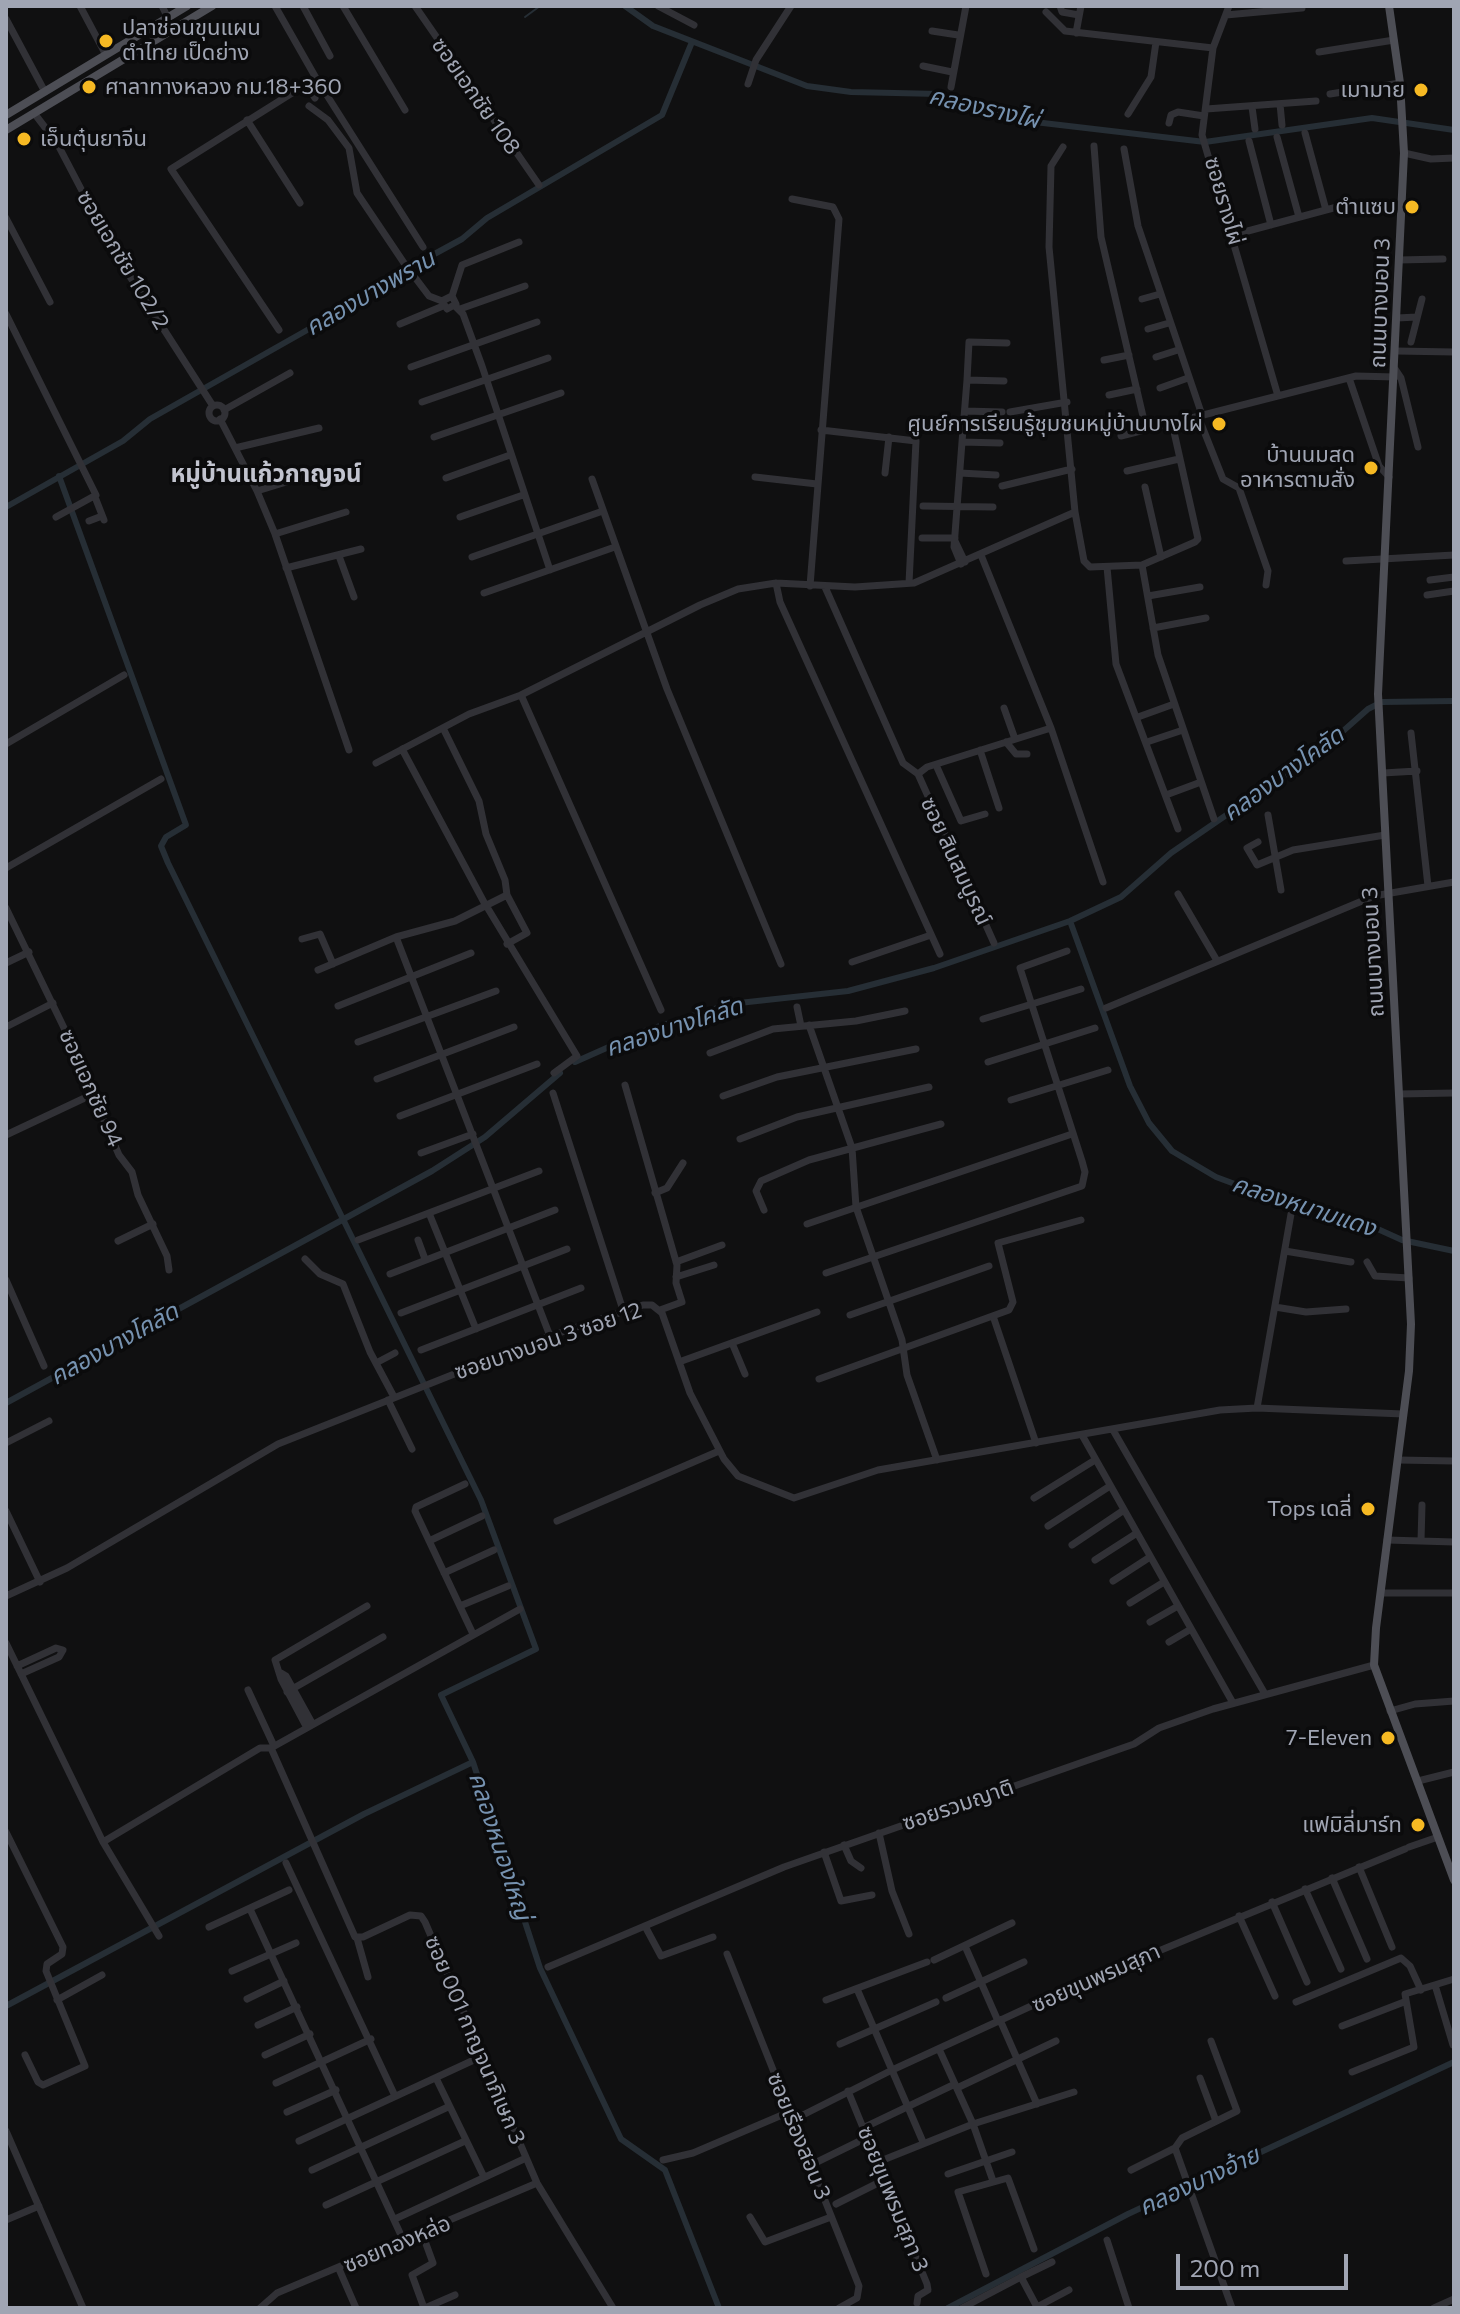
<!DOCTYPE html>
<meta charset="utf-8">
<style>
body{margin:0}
#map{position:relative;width:1460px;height:2314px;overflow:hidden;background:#101011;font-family:Commissioner,sans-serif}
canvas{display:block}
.frame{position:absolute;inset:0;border:8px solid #a0a5b3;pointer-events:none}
.scale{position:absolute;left:1176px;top:2254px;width:172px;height:36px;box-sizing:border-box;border:4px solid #a0a5b3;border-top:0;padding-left:10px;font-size:24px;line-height:28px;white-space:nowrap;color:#a0a5b3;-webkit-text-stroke:6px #0b0b0c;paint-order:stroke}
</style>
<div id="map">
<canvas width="1460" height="2314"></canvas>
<div class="frame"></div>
<div class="scale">200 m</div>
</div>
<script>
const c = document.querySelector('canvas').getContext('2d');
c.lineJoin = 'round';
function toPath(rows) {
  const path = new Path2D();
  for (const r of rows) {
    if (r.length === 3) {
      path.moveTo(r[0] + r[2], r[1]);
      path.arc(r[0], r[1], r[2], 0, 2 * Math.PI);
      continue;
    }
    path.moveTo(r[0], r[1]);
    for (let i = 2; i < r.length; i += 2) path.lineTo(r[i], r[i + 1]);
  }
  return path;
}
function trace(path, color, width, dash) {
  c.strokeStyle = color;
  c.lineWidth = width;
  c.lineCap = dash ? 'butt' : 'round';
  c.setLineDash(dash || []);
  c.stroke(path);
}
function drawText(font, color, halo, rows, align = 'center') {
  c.font = font + ' Commissioner,"Noto Sans Thai",sans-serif';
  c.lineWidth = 7;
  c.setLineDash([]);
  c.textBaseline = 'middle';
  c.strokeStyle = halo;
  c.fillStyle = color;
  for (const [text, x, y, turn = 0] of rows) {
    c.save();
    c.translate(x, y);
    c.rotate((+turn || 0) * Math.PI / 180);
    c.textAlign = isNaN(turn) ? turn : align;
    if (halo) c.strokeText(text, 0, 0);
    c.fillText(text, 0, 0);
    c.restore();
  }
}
const stream = toPath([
 [525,17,540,6]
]);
const canal = toPath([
 [625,6,653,26,807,86,851,92,939,94,990,107,1026,121,1205,142,1372,118,1454,130],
 [59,476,186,825,166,837,161,846,168,863,481,1500,536,1649,441,1695,473,1762],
 [6,507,123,441,150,419,339,312,383,282,462,239,487,218,662,115,692,42],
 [1070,921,1130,1086,1149,1123,1172,1151,1216,1177,1267,1196,1309,1205,1360,1221,1402,1240,1454,1251],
 [575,1062,647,1030,730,1004,848,991,934,968,1070,921,1121,897,1171,853,1324,748,1368,709,1382,702,1454,701],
 [6,1403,432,1171,485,1137,560,1073],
 [6,2006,364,1814,473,1762,540,1968,621,2139,665,2170,719,2308],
 [948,2308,1128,2214,1454,2062]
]);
const minor = toPath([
 [80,6,106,55],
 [162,6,168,18],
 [275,6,316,78,171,169,279,330],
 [303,6,330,56],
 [343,6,405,110],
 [415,6,539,185],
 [658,6,694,25],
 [1060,6,1062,12,1079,15],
 [1229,6,1213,48,1202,135,1278,396],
 [1046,12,1065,31,1213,48],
 [1226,15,1302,8],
 [6,19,45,92],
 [932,31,958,35],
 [1076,33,1081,6],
 [1319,52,1394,40],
 [923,66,952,72],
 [316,78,423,247],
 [306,84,315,98],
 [748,84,756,60,791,6],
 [951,87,966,6],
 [1330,94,1400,83],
 [1280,104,1282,125],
 [309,106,328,120,349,148,357,193,404,263,429,296,442,301],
 [1252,107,1255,129],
 [1206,109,1316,101],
 [34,113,57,143,113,250,213,406],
 [1128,114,1151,77,1156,42],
 [247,120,300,203],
 [1169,123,1171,115,1178,112,1204,116],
 [1305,133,1326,210],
 [1277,137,1299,217],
 [1249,141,1271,225],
 [1094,146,1101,237,1146,429],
 [1063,147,1051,166,1049,247,1075,512],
 [1124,149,1138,226,1202,415],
 [1404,153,1431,159,1454,158],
 [792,199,833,207,839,219,810,586],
 [6,218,50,302],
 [1233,235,1337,207],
 [1399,260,1443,259],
 [452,296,442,301,447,309,456,304,452,296,462,265,519,242],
 [1142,299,1160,294],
 [455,306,463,314,482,366,550,570],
 [460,309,525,286],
 [6,314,96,495,56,517],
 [1397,318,1417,317],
 [400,324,443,306],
 [1148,329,1169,323],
 [1411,342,1422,299],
 [1396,351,1454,352],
 [1156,357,1178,350],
 [1104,360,1129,355],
 [411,367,537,322],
 [1395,369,1401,378,1418,447],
 [1349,378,1379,466,1389,477],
 [1004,381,967,380,969,342,1007,343],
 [1160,388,1188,378],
 [1109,395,1137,389],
 [422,402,548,358],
 [217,413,8],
 [224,410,290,373],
 [965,411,1002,412],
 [1010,412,1067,402],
 [1198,416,1223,479,1239,488,1268,571,1266,585],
 [220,419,257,491,275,534,349,750],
 [821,430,916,441,909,583],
 [1121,436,1356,376,1395,377],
 [434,437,561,393],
 [962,442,967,380],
 [235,448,319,428],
 [1127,471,1179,459],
 [885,473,889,437],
 [960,473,996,475],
 [755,477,817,484],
 [446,478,510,455],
 [592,479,667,689,781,964],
 [1002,486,1072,469],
 [1145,487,1161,557],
 [257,491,329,469],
 [95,497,104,520],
 [923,506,993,507],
 [460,517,523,495],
 [89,521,102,516],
 [275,534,346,512],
 [922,538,955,538],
 [955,541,965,562],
 [981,555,1051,728,1103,882],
 [339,556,354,597],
 [472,557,600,512],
 [1346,561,1454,555],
 [961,564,954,547,962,442,1000,443],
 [1142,565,1158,655,1214,819],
 [1107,567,1116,664,1178,829],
 [286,568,361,549],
 [1430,580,1454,577],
 [776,583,780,602,940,954],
 [825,587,903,763,918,774],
 [484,593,612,548],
 [1427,595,1454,591],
 [1148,596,1200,587],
 [1153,628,1206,618],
 [521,695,700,605,738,589,776,583,855,587,914,583,1075,512,1084,561,1090,567,1142,565,1195,542,1198,539,1172,423],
 [1004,708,1015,739],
 [1138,717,1174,704],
 [1411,733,1428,886],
 [1006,742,1016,754,1027,754],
 [1147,742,1183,730],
 [6,744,124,675],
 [402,749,486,906],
 [980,750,999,808],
 [376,763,469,714,521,695,661,1010],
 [936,765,961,821,985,814],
 [1383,773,1417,771],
 [1166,795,1201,782],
 [1268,815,1281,890],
 [1258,842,1247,848,1257,865,1293,850,1385,835],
 [6,868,161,779],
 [1178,894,1216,959],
 [507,895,527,933,507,944],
 [487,907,577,1056,554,1073],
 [6,908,65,1030,119,1155,132,1172,138,1195,167,1256,169,1270],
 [396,937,550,1336],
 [302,939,320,934,333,964],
 [994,943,918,774,927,767,1051,728],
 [852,962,931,935],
 [6,963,29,952],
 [318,970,396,937,455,921,507,895,505,880,486,834,479,801,443,728],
 [338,1006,471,953],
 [797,1007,801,1026],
 [1106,1008,1374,896,1454,882],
 [983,1019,1081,989],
 [809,1025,852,1148,856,1207,902,1340,907,1375,937,1460],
 [6,1027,53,1003],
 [358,1042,496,991],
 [710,1053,773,1029,856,1021,905,1011],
 [988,1062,1095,1028],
 [377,1079,514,1027],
 [625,1085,677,1265,676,1283,682,1302,660,1310],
 [553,1093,623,1310],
 [1399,1094,1454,1093],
 [723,1096,777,1077,916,1049],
 [1011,1100,1108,1070],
 [400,1116,537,1064],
 [6,1135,91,1095],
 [740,1139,797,1117,929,1087],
 [421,1153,473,1134],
 [655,1193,667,1188,683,1163],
 [764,1210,756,1191,761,1181,809,1160,941,1124],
 [429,1213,476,1329],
 [807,1224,1072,1134],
 [358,1240,539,1171],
 [418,1240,425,1259],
 [118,1241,153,1224],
 [1285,1251,1351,1262],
 [305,1259,320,1274,343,1284,370,1352,394,1397],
 [676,1262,722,1245],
 [1367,1262,1375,1276,1409,1278],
 [826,1273,1082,1186,1085,1172,1082,1161,1020,968,1067,951],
 [390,1274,555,1210],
 [676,1277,714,1265],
 [6,1280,44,1366],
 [1275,1307,1306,1312,1346,1309],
 [401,1313,567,1249],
 [850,1315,989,1266],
 [993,1316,1036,1443],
 [732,1343,745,1374],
 [421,1350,581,1288],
 [679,1362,817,1312],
 [376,1363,395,1353],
 [819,1379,1009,1310,1013,1302,998,1243,1081,1220],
 [388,1400,412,1449],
 [1257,1408,1291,1214],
 [1113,1430,1265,1694],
 [1082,1435,1233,1703],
 [6,1443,49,1421],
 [1398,1460,1454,1461],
 [465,1484,416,1507,415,1511,473,1634],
 [1034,1498,1095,1460],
 [6,1511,40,1582],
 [557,1521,719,1451],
 [1048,1526,1110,1486],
 [1387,1540,1454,1542],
 [429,1541,482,1516],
 [1421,1541,1422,1505],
 [1072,1545,1124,1510],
 [1095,1560,1137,1533],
 [444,1573,494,1550],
 [1113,1581,1150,1557],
 [1381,1593,1454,1593],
 [6,1596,67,1568,278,1444,550,1336,643,1305,652,1305,662,1313,690,1393,724,1459,738,1476,794,1498,878,1470,1220,1410,1257,1408,1403,1414],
 [1130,1603,1164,1582],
 [460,1606,508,1586],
 [1150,1622,1178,1606],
 [1169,1642,1191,1629],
 [6,1643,103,1842,159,1936],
 [17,1666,56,1648,63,1650,59,1657,21,1674],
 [281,1673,286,1676,312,1723],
 [248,1690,274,1746],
 [287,1692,383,1637],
 [1390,1711,1415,1704,1454,1701],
 [306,1726,281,1679,275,1660,367,1606],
 [271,1748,355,1937,363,1937,410,1915,421,1916,425,1922,537,2183,613,2308],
 [1418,1781,1454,1772],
 [6,1832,63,1947,62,1954,47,1964,46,1971,85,2066,43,2085,38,2082,25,2055],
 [879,1833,892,1891,909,1934],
 [103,1842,260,1748,271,1748,520,1609],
 [844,1845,851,1861,861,1868],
 [1409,1847,1438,1837],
 [824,1852,841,1901,872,1895],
 [286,1863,395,2096],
 [1359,1867,1392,1947],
 [1332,1878,1367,1959],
 [1305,1889,1341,1969],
 [1272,1902,1307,1982],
 [250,1909,400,2233],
 [1239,1916,1275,1996],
 [209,1927,289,1890],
 [646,1928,661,1956,713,1937],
 [357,1938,368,1977],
 [965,1946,998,2021],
 [727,1954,859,2286,857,2298,839,2308],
 [934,1960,1012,1923],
 [548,1967,784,1867,1134,1744,1159,1728,1213,1709,1374,1665],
 [232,1971,296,1943],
 [1435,1985,1453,2045],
 [857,1989,923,2142],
 [946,1998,1024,1962],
 [247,1999,284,1981],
 [57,2000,102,1975],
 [826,2000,927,1962],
 [1296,2002,1401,1958,1410,1966,1421,1990],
 [1000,2020,1037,2104],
 [258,2025,297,2007],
 [1342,2026,1404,2002],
 [1211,2041,1237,2111,1182,2138,1175,2148,1232,2308],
 [840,2044,936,2002],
 [939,2049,973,2124,993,2181],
 [265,2055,310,2034],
 [1352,2072,1414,2047,1405,1994,1454,1979],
 [436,2078,484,2177],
 [1200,2078,1216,2121],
 [276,2083,371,2039],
 [957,2088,1056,2041],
 [848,2091,927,2284,928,2290,918,2296,917,2303],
 [287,2112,336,2090],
 [793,2120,890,2071,1079,1984,1405,1849],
 [863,2128,955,2084],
 [6,2131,83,2308],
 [299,2141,476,2059],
 [663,2160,693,2153,789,2112],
 [819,2161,868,2137],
 [878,2162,973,2124,1074,2092],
 [312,2170,448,2107],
 [1131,2170,1175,2148],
 [948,2174,1012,2152],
 [836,2204,886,2179],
 [326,2205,465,2141],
 [750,2217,765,2242,831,2217],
 [395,2219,526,2158],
 [6,2220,39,2206],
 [422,2233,433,2263,412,2275,424,2308],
 [1107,2240,1129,2308],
 [339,2269,356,2308],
 [986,2274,958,2192,1008,2178,1034,2249],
 [1021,2277,1052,2262],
 [260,2308,277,2293,537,2183],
 [425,2308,455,2295],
 [962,2308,1021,2277,1037,2307],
 [1035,2308,1069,2290],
 [1434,2308,1454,2299]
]);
const major = toPath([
 [1389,6,1400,83,1404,153,1378,694,1411,1324,1409,1371,1376,1628,1374,1665,1454,1880],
 [6,115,187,6],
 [6,130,212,6]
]);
const markers = [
 [106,41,8,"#f6b923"],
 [89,87,8,"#f6b923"],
 [1421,90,8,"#f6b923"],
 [24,139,8,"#f6b923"],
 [1412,207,8,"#f6b923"],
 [1219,424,8,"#f6b923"],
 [1371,468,8,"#f6b923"],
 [1368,1509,8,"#f6b923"],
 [1388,1738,8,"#f6b923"],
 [1418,1825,8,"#f6b923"]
];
const poiNames = [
 ["ปลาช่อนขุนแผน",122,28,"left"],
 ["ตำไทย เป็ดย่าง",122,53,"left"],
 ["ศาลาทางหลวง กม.18+360",105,87,"left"],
 ["เมามาย",1405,90],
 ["เอ็นตุ๋นยาจีน",40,139,"left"],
 ["ตำแซบ",1396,207],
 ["ศูนย์การเรียนรู้ชุมชนหมู่บ้านบางไผ่",1203,424],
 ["บ้านนมสด",1355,455],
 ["อาหารตามสั่ง",1355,480],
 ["Tops เดลี่",1352,1509],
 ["7-Eleven",1372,1738],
 ["แฟมิลี่มาร์ท",1402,1825]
];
const streetNames = [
 ["ซอยเอกชัย 108",476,96,55],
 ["ซอยรางไผ่",1224,201,74],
 ["ซอยเอกชัย 102/2",123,260,59],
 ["ถนนบางบอน 3",1380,303,-88],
 ["ซอย สินสมบูรณ์",956,861,65],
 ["ถนนบางบอน 3",1373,952,-93],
 ["ซอยเอกชัย 94",91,1088,66],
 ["ซอยบางบอน 3 ซอย 12",548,1341,-19],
 ["ซอยรวมญาติ",958,1805,-19],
 ["ซอยขุนพรมสุภา",1096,1978,-24],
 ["ซอย 001 กาญจนาภิเษก 3",475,2040,67],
 ["ซอยเรืองสอน 3",799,2136,68],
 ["ซอยขุนพรมสุภา 3",893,2199,68],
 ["ซอยทองหล่อ",397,2244,-23]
];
const waterNames = [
 ["คลองรางไผ่",984,108,13],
 ["คลองบางพราน",370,293,-30],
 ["คลองบางโคลัด",1283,774,-36],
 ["คลองบางโคลัด",674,1027,-18],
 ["คลองหนามแดง",1304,1206,18],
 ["คลองบางโคลัด",114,1344,-29],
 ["คลองหนองใหญ่",500,1846,72],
 ["คลองบางอ้าย",1199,2181,-25]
];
const neighbourhoodNames = [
 ["หมู่บ้านแก้วกาญจน์",266,474]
];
trace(stream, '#262e35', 2);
trace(canal, '#262e35', 6);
trace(minor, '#313136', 7);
trace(major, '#4d4e55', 8);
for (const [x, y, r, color] of markers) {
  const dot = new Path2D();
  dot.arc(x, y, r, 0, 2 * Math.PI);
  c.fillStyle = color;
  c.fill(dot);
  trace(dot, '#0b0b0c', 3);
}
drawText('22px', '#a0a5b3', '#0b0b0c', poiNames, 'right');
drawText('22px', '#a0a5b3', '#0b0b0c', streetNames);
drawText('italic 24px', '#7692b0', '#0b0b0c', waterNames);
drawText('bold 24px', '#c2c4cf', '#0b0b0c', neighbourhoodNames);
</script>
